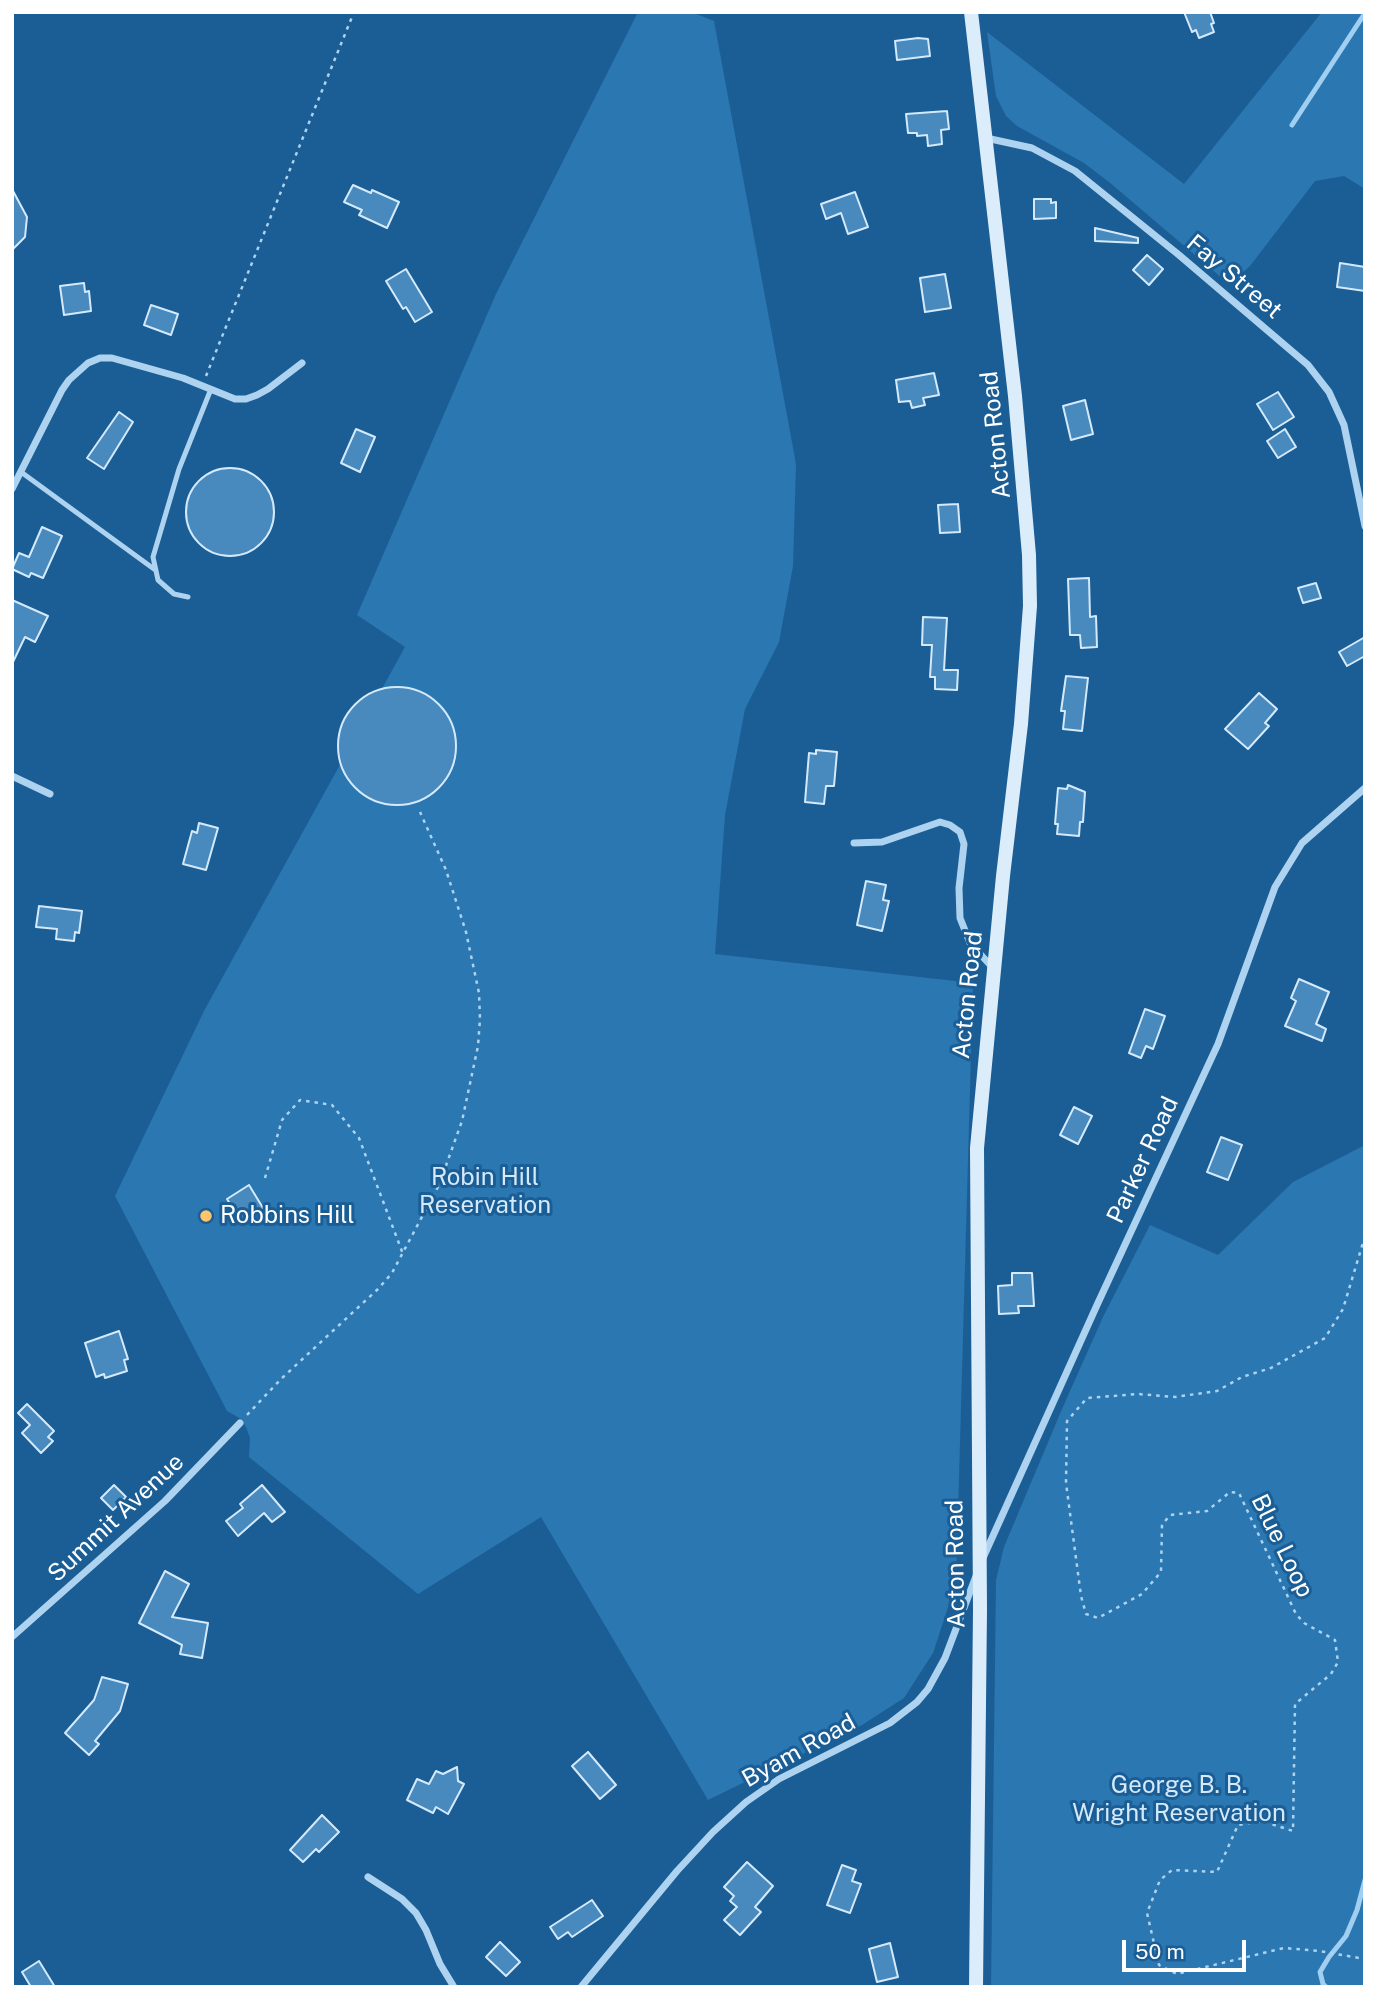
<!DOCTYPE html>
<style>
body{margin:0}
#map{position:relative;width:1377px;height:1999px;overflow:hidden;background:#1b5e95;font-family:"Public Sans",sans-serif}
canvas{display:block}
.frame{position:absolute;inset:0;border:14px solid #fff;pointer-events:none}
.scale{position:absolute;left:1122px;top:1940px;width:124px;height:32px;box-sizing:border-box;border:4px solid #fff;border-top:0;padding-left:9px;font-size:21px;line-height:24px;white-space:nowrap;color:#fff;-webkit-text-stroke:5px #1b5e95;paint-order:stroke}
</style>
<div id="map">
<canvas width="1377" height="1999"></canvas>
<div class="frame"></div>
<div class="scale">50 m</div>
</div>
<script>
const c = document.querySelector('canvas').getContext('2d');
c.lineJoin = 'round';
function fill(path, color) {
  c.fillStyle = color;
  c.fill(path, 'evenodd');
}
function toPath(rows) {
  const path = new Path2D();
  for (const r of rows) {
    if (r.length === 3) {
      path.moveTo(r[0] + r[2], r[1]);
      path.arc(r[0], r[1], r[2], 0, 2 * Math.PI);
      continue;
    }
    path.moveTo(r[0], r[1]);
    for (let i = 2; i < r.length; i += 2) path.lineTo(r[i], r[i + 1]);
  }
  return path;
}
function trace(path, color, width, dash) {
  c.strokeStyle = color;
  c.lineWidth = width;
  c.lineCap = dash ? 'butt' : 'round';
  c.setLineDash(dash || []);
  c.stroke(path);
}
function drawText(font, color, halo, rows, align = 'center') {
  c.font = font + ' "Public Sans",sans-serif';
  c.lineWidth = 6;
  c.setLineDash([]);
  c.textBaseline = 'middle';
  c.strokeStyle = halo;
  c.fillStyle = color;
  for (const [text, x, y, turn = 0] of rows) {
    c.save();
    c.translate(x, y);
    c.rotate((+turn || 0) * Math.PI / 180);
    c.textAlign = isNaN(turn) ? turn : align;
    if (halo) c.strokeText(text, 0, 0);
    c.fillText(text, 0, 0);
    c.restore();
  }
}
const green = toPath([
 [638,12,691,12,714,21,796,464,793,566,779,642,745,709,725,815,715,954,973,983,956,1583,933,1653,904,1698,862,1725,708,1800,541,1517,418,1594,249,1457,250,1438,246,1427,241,1419,227,1411,115,1196,205,1009,405,647,357,615,496,294],
 [1322,12,1365,12,1365,189,1344,176,1315,181,1250,266,1229,284,1109,182,1084,163,1017,126,1006,116,996,96,987,32,1184,184],
 [1365,1145,1365,1987,991,1987,996,1580,1004,1547,1062,1409,1103,1317,1150,1225,1218,1255,1293,1182]
]);
const stream = toPath([
 [1292,125,1365,13],
 [1326,1987,1323,1984,1320,1972,1329,1957,1346,1936,1357,1910,1365,1880]
]);
const building = toPath([
 [1184,12,1210,12,1214,23,1211,24,1214,32,1199,38,1196,30,1192,32,1184,12],
 [918,38,928,39,930,56,897,60,895,41,918,38],
 [947,111,949,129,941,130,942,144,928,146,927,135,917,136,917,133,908,133,906,114,947,111],
 [353,185,371,193,372,190,399,202,387,228,359,215,362,210,344,202,353,185],
 [12,189,27,217,25,237,12,250,12,189],
 [855,192,868,227,848,234,841,213,826,219,821,204,855,192],
 [1034,199,1051,199,1051,203,1056,202,1056,218,1034,219,1034,199],
 [1095,228,1138,238,1138,243,1095,241,1095,228],
 [1147,255,1163,269,1149,285,1133,270,1147,255],
 [1340,263,1365,267,1365,291,1337,287,1340,263],
 [406,269,432,312,415,322,406,307,403,309,386,281,406,269],
 [945,274,951,308,925,312,920,278,945,274],
 [84,283,85,292,89,291,91,311,64,315,60,286,84,283],
 [151,305,178,314,171,335,144,325,151,305],
 [934,373,939,395,923,398,925,405,912,408,910,401,899,402,896,380,934,373],
 [1278,392,1294,417,1273,430,1257,404,1278,392],
 [1085,400,1093,434,1071,440,1063,406,1085,400],
 [119,412,133,422,104,469,87,458,119,412],
 [356,429,375,437,360,472,341,463,356,429],
 [1285,429,1296,447,1278,458,1267,441,1285,429],
 [230,512,44],
 [958,504,960,532,940,533,938,505,958,504],
 [42,527,62,536,43,578,31,573,29,577,12,569,19,553,29,557,42,527],
 [1089,578,1090,617,1096,616,1097,647,1081,648,1080,635,1070,635,1068,579,1089,578],
 [1316,583,1321,598,1303,603,1298,588,1316,583],
 [12,600,48,616,35,642,25,637,12,664,12,600],
 [923,617,947,618,944,670,958,670,957,690,935,689,935,677,930,677,932,645,922,645,923,617],
 [1365,637,1365,656,1347,666,1339,652,1365,637],
 [1066,676,1088,678,1082,731,1063,729,1065,711,1061,711,1066,676],
 [397,746,59],
 [1259,693,1277,709,1265,723,1269,726,1248,749,1225,729,1259,693],
 [816,750,837,752,834,786,826,786,824,804,805,802,809,753,816,754,816,750],
 [1068,785,1085,792,1083,822,1080,822,1079,836,1057,834,1058,824,1055,824,1058,788,1067,789,1068,785],
 [199,823,218,828,206,870,183,864,192,831,197,833,199,823],
 [866,881,886,885,883,900,889,901,882,931,857,925,866,881],
 [39,906,82,911,79,933,75,932,74,941,56,939,57,929,36,927,39,906],
 [1299,979,1329,992,1316,1024,1326,1029,1322,1041,1285,1026,1296,1001,1291,998,1299,979],
 [1145,1009,1165,1016,1153,1049,1146,1046,1141,1058,1129,1053,1145,1009],
 [1074,1107,1092,1116,1078,1144,1060,1135,1074,1107],
 [1221,1137,1242,1145,1228,1180,1207,1172,1221,1137],
 [249,1185,263,1208,241,1222,227,1199,249,1185],
 [1012,1273,1032,1273,1034,1306,1018,1306,1019,1313,999,1314,998,1286,1012,1285,1012,1273],
 [119,1331,128,1359,124,1360,127,1371,105,1378,104,1374,96,1377,85,1343,119,1331],
 [27,1404,54,1431,48,1437,53,1441,41,1453,22,1433,30,1425,18,1413,27,1404],
 [114,1485,126,1497,113,1510,101,1498,114,1485],
 [262,1485,285,1512,272,1522,264,1513,238,1536,226,1521,243,1508,240,1504,262,1485],
 [165,1571,189,1584,172,1617,208,1623,202,1658,180,1654,182,1645,139,1623,165,1571],
 [102,1677,128,1684,120,1711,95,1741,99,1744,89,1755,65,1733,94,1700,102,1677],
 [588,1752,616,1785,600,1799,572,1766,588,1752],
 [457,1767,458,1781,464,1784,448,1814,436,1807,433,1813,407,1800,417,1779,429,1784,436,1771,443,1774,457,1767],
 [322,1815,339,1832,319,1852,316,1849,303,1862,290,1850,322,1815],
 [747,1862,773,1886,755,1907,761,1912,740,1935,724,1920,737,1907,730,1901,734,1896,724,1887,747,1862],
 [842,1865,856,1870,852,1881,861,1884,850,1913,827,1905,842,1865],
 [592,1900,603,1916,572,1937,568,1932,558,1939,550,1927,592,1900],
 [500,1942,520,1962,506,1976,486,1957,500,1942],
 [890,1943,898,1977,877,1982,869,1949,890,1943],
 [39,1961,55,1987,31,1987,22,1972,39,1961]
]);
const path = toPath([
 [206,376,354,12],
 [265,1178,282,1120,300,1100,332,1105,359,1138,403,1254],
 [1365,1236,1343,1309,1325,1338,1271,1368,1242,1377,1217,1391,1175,1397,1138,1394,1087,1398,1067,1421,1066,1483,1081,1596,1086,1614,1098,1618,1142,1594,1161,1572,1162,1525,1170,1515,1207,1511,1230,1492,1239,1493,1296,1614,1304,1623,1335,1640,1338,1662,1331,1674,1295,1704,1293,1831,1262,1821,1238,1825,1217,1872,1172,1870,1160,1880,1147,1913,1159,1965,1177,1974,1284,1948,1319,1951,1365,1959],
 [247,1415,281,1379,378,1289,392,1273,439,1185,462,1121,478,1046,480,1019,479,993,466,932,446,870,420,812]
]);
const lane = toPath([
 [21,472,154,569],
 [188,597,174,594,158,580,153,557,179,469,211,389]
]);
const street = toPath([
 [986,138,1032,148,1075,171,1179,255,1308,365,1329,392,1344,425,1365,526],
 [12,489,62,390,69,380,88,363,100,358,112,358,183,378,235,399,246,399,257,395,268,389,302,363],
 [12,776,50,794],
 [854,843,882,842,940,822,950,825,960,832,964,844,959,888,960,918,970,943,993,968],
 [983,1558,1097,1305,1218,1044,1275,887,1302,843,1365,788],
 [12,1637,165,1501,240,1423],
 [368,1877,402,1899,416,1913,426,1930,440,1964,454,1987],
 [581,1987,677,1871,713,1832,746,1802,779,1779,890,1723,917,1702,928,1689,945,1658,976,1576]
]);
const secondary = toPath([
 [971,12,1015,396,1029,555,1030,606,1021,724,1003,876,977,1148,980,1610,976,1987]
]);
const markers = [
 [206,1216,7,"#ffc46c"]
];
const streetNames = [
 ["Fay Street",1234,277,40],
 ["Acton Road",996,435,-96],
 ["Acton Road",968,995,-84],
 ["Parker Road",1143,1160,-65],
 ["Summit Avenue",116,1518,-43],
 ["Blue Loop",1282,1546,64],
 ["Acton Road",956,1564,-91],
 ["Byam Road",799,1751,-29]
];
const parkNames = [
 ["Robin Hill",485,1178],
 ["Reservation",485,1206],
 ["George B. B.",1179,1786],
 ["Wright Reservation",1179,1814]
];
const poiNames = [
 ["Robbins Hill",220,1216]
];
fill(green, '#2b77b1');
trace(stream, '#a0cff2', 5);
fill(building, '#4889be');
trace(building, '#d4eafb', 2);
trace(path, '#add3f0', 2.5, [3.5, 5]);
trace(lane, '#add3f0', 5);
trace(street, '#add3f0', 7);
trace(secondary, '#dbecfb', 14);
for (const [x, y, r, color] of markers) {
  const dot = new Path2D();
  dot.arc(x, y, r, 0, 2 * Math.PI);
  c.fillStyle = color;
  c.fill(dot);
  trace(dot, '#1b5e95', 2.5);
}
drawText('24px', '#fff', '#1b5e95', streetNames);
drawText('24px', '#d4eafb', '#1b5e95', parkNames);
drawText('24px', '#fff', '#1b5e95', poiNames, 'left');
</script>
